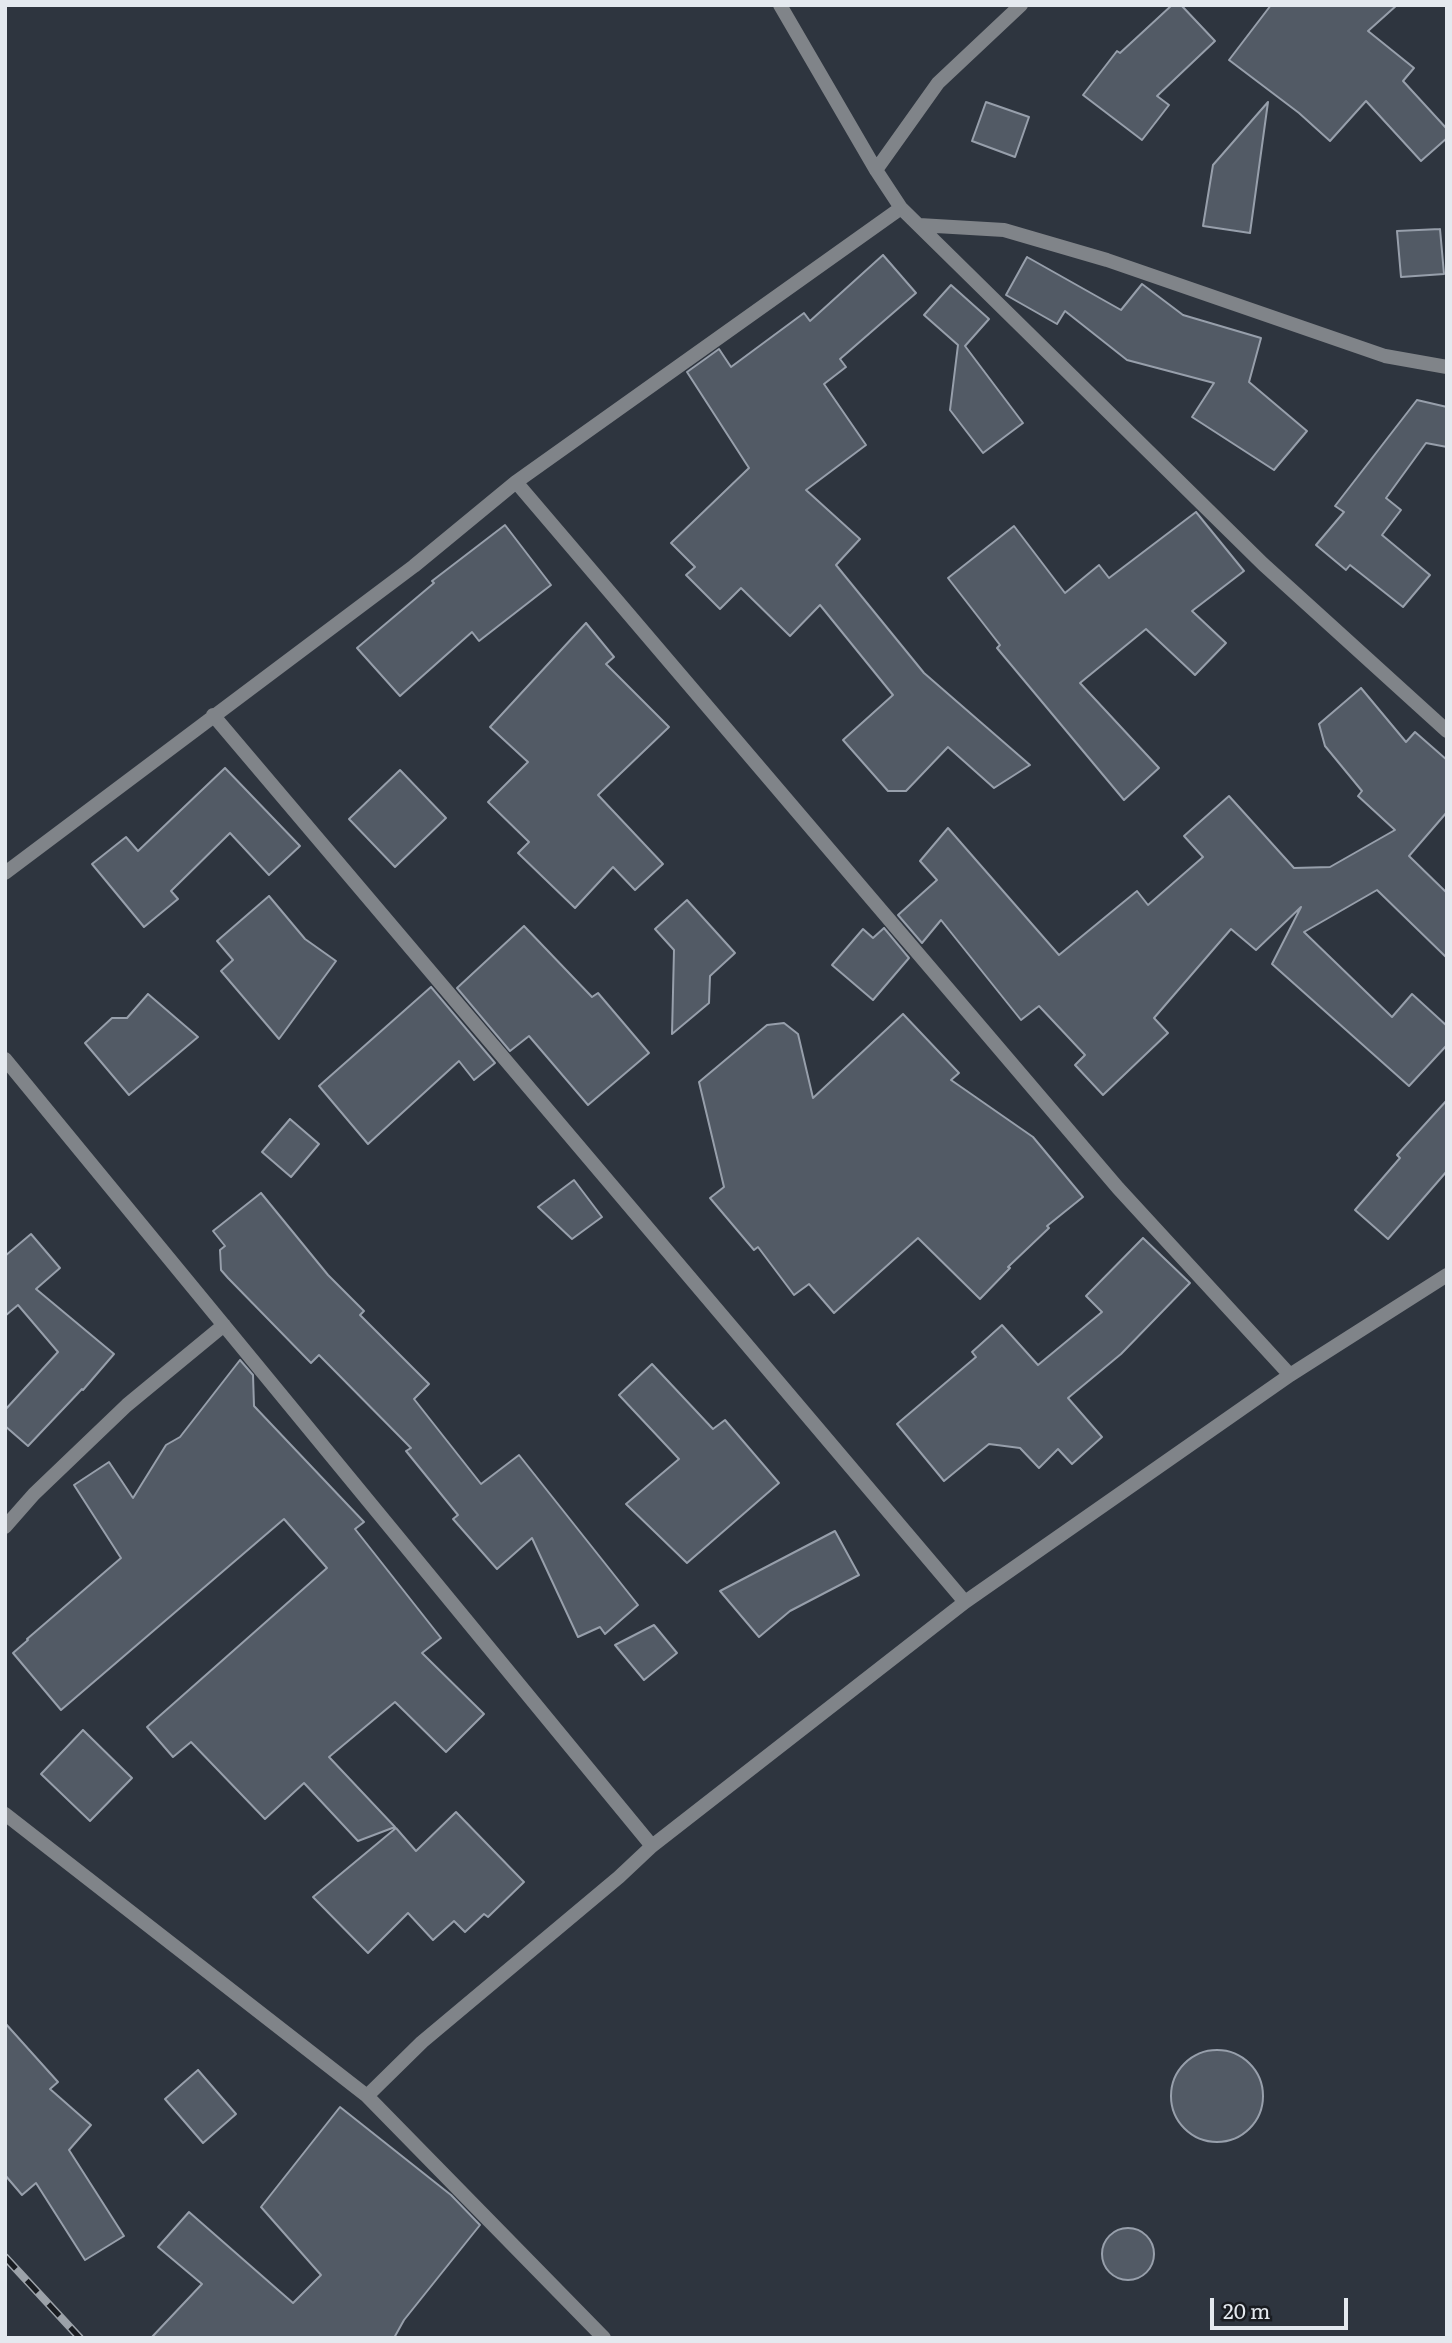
<!DOCTYPE html>
<style>
body{margin:0}
#map{position:relative;width:1452px;height:2343px;overflow:hidden;background:#2e353f;font-family:Literata,serif}
canvas{display:block}
.frame{position:absolute;inset:0;border:7px solid #e4e9ef;pointer-events:none}
.scale{position:absolute;left:1210px;top:2298px;width:138px;height:32px;box-sizing:border-box;border:4px solid #e4e9ef;border-top:0;padding-left:9px;font-size:21px;line-height:24px;white-space:nowrap;color:#e4e9ef;-webkit-text-stroke:5px #191c21;paint-order:stroke}
</style>
<div id="map">
<canvas width="1452" height="2343"></canvas>
<div class="frame"></div>
<div class="scale">20 m</div>
</div>
<script>
const c = document.querySelector('canvas').getContext('2d');
c.lineJoin = 'round';
function fill(path, color) {
  c.fillStyle = color;
  c.fill(path, 'evenodd');
}
function toPath(rows) {
  const path = new Path2D();
  for (const r of rows) {
    if (r.length === 3) {
      path.moveTo(r[0] + r[2], r[1]);
      path.arc(r[0], r[1], r[2], 0, 2 * Math.PI);
      continue;
    }
    path.moveTo(r[0], r[1]);
    for (let i = 2; i < r.length; i += 2) path.lineTo(r[i], r[i + 1]);
  }
  return path;
}
function trace(path, color, width, dash) {
  c.strokeStyle = color;
  c.lineWidth = width;
  c.lineCap = dash ? 'butt' : 'round';
  c.setLineDash(dash || []);
  c.stroke(path);
}
const building = toPath([
 [1172,5,1181,5,1215,41,1157,96,1169,105,1142,140,1083,95,1117,51,1120,53,1172,5],
 [1271,5,1397,5,1368,31,1414,68,1403,81,1447,129,1447,138,1421,161,1366,101,1330,141,1299,113,1229,60,1271,5],
 [986,102,1029,117,1015,157,972,141,986,102],
 [1268,102,1250,233,1203,226,1213,165,1268,102],
 [1440,229,1444,274,1401,277,1397,231,1440,229],
 [883,255,916,293,840,359,846,367,824,384,866,445,806,490,860,539,836,565,924,673,1030,765,994,788,948,747,906,791,888,791,843,740,893,695,820,605,790,636,741,588,720,609,686,575,695,567,671,543,749,468,687,372,719,349,731,367,804,313,810,321,883,255],
 [1027,257,1121,310,1142,284,1183,315,1261,338,1249,382,1307,431,1274,470,1192,417,1214,383,1127,360,1065,311,1057,324,1006,295,1027,257],
 [951,285,989,319,965,346,1023,423,983,453,950,410,958,345,924,315,951,285],
 [1417,400,1447,407,1447,447,1426,443,1386,498,1401,510,1382,535,1430,575,1403,607,1350,565,1346,570,1316,545,1344,512,1335,506,1417,400],
 [1196,512,1244,571,1192,611,1226,643,1195,675,1146,629,1080,683,1159,768,1124,800,997,648,1000,645,948,578,1014,526,1065,593,1099,565,1109,578,1196,512],
 [505,525,551,585,479,641,472,632,400,696,357,648,434,583,432,581,505,525],
 [586,623,614,657,606,664,669,727,598,795,663,864,635,890,613,867,575,908,518,853,529,842,488,802,528,762,490,727,586,623],
 [1361,688,1406,742,1415,732,1447,760,1447,812,1409,856,1447,893,1447,958,1377,890,1304,932,1392,1017,1412,994,1447,1026,1447,1045,1409,1086,1272,964,1301,907,1256,950,1231,929,1154,1018,1168,1033,1103,1095,1075,1065,1085,1055,1039,1006,1021,1020,941,920,922,943,898,915,937,880,920,861,948,828,1059,955,1137,891,1148,905,1203,857,1184,836,1229,796,1294,868,1330,867,1395,830,1358,796,1362,791,1325,746,1319,724,1361,688],
 [225,768,300,846,269,875,230,833,171,891,178,899,144,927,92,864,126,837,138,851,225,768],
 [400,770,446,818,395,867,349,819,400,770],
 [269,896,305,939,336,961,279,1039,221,971,233,960,217,941,269,896],
 [687,900,735,953,710,976,709,1003,672,1034,674,950,655,929,687,900],
 [524,926,592,997,598,993,649,1053,588,1105,529,1036,510,1051,457,988,524,926],
 [884,928,909,958,873,1000,832,965,863,929,873,938,884,928],
 [431,987,495,1063,474,1080,459,1061,368,1144,319,1086,431,987],
 [148,994,198,1037,129,1095,85,1043,112,1018,127,1018,148,994],
 [903,1014,959,1073,951,1080,1033,1137,1083,1197,1047,1226,1049,1228,1008,1267,1010,1268,980,1299,918,1238,834,1313,809,1284,794,1295,758,1247,754,1250,710,1198,724,1187,699,1082,767,1025,784,1023,798,1034,813,1098,903,1014],
 [1447,1100,1447,1171,1388,1239,1355,1210,1400,1158,1397,1155,1447,1100],
 [290,1119,319,1144,291,1177,262,1152,290,1119],
 [574,1180,602,1217,572,1239,538,1207,574,1180],
 [261,1193,328,1275,364,1311,360,1315,429,1384,414,1399,481,1484,519,1455,638,1605,605,1634,600,1627,578,1637,532,1538,497,1569,453,1519,458,1515,406,1451,411,1448,319,1355,311,1363,228,1278,221,1270,220,1250,225,1246,213,1231,261,1193],
 [31,1234,60,1268,36,1289,114,1354,83,1390,82,1389,28,1446,5,1426,5,1410,58,1352,18,1305,5,1316,5,1256,31,1234],
 [1143,1238,1190,1283,1121,1354,1068,1398,1102,1437,1072,1464,1058,1449,1039,1468,1020,1448,989,1444,944,1481,897,1424,976,1357,972,1352,1002,1325,1038,1365,1102,1312,1086,1296,1143,1238],
 [240,1360,253,1375,254,1406,364,1522,355,1529,441,1638,422,1653,484,1714,446,1752,395,1702,329,1757,395,1827,358,1841,304,1783,265,1819,191,1742,173,1757,147,1727,327,1568,284,1519,61,1710,13,1653,28,1640,27,1639,121,1558,74,1485,109,1462,133,1498,166,1445,180,1437,240,1360],
 [652,1364,713,1429,725,1420,779,1483,687,1563,626,1504,679,1459,619,1395,652,1364],
 [835,1531,859,1575,790,1611,759,1637,720,1591,835,1531],
 [654,1625,677,1653,644,1680,615,1645,654,1625],
 [83,1730,132,1778,90,1821,41,1774,83,1730],
 [456,1812,524,1882,488,1917,484,1914,465,1932,454,1921,433,1940,408,1913,368,1953,313,1897,396,1828,416,1851,456,1812],
 [5,2023,58,2082,50,2089,91,2125,69,2150,124,2236,85,2260,36,2183,22,2195,5,2175,5,2023],
 [1217,2096,46],
 [198,2070,236,2114,203,2143,165,2099,198,2070],
 [340,2107,451,2195,480,2225,404,2320,394,2338,151,2338,202,2284,158,2247,189,2212,293,2303,321,2275,261,2207,340,2107],
 [1128,2254,26]
]);
const minor = toPath([
 [780,5,876,170,901,208,1263,564,1447,731],
 [876,170,938,83,1021,5],
 [919,225,1004,230,1107,260,1385,356,1447,367],
 [516,482,1118,1188,1290,1375],
 [213,715,965,1602],
 [5,873,414,566,516,482,901,208],
 [5,1059,652,1846],
 [5,1527,34,1494,127,1405,224,1325],
 [5,1814,367,2096,604,2338],
 [367,2096,422,2042,619,1877,652,1846,965,1602,1290,1375,1447,1275]
]);
const rail = toPath([
 [5,2257,80,2338]
]);
fill(building, '#525a65');
trace(building, '#979fab', 2);
trace(minor, '#808489', 14);
trace(rail, '#9ca2a9', 8);
trace(rail, '#191c21', 5, [16]);
</script>
